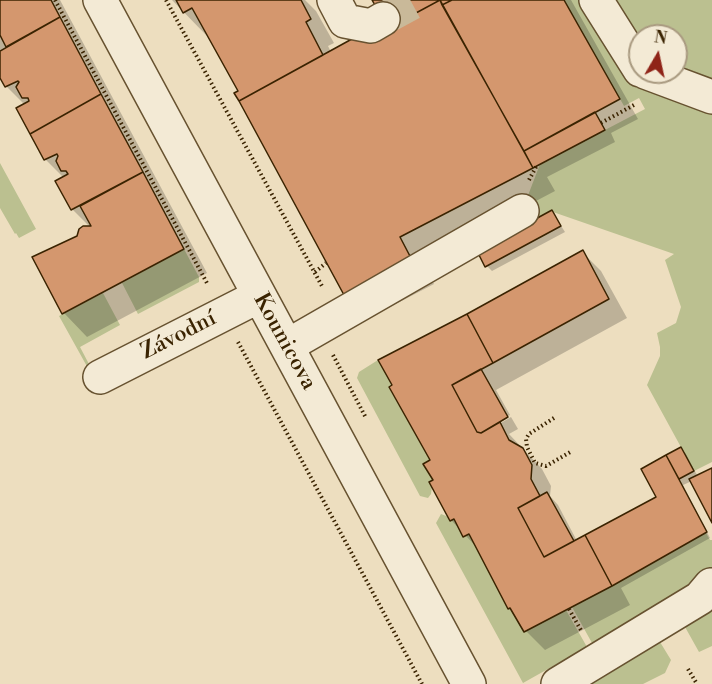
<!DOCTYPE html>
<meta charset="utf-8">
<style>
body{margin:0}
#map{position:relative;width:712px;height:684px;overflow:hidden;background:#eddebf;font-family:"Libre Bodoni",serif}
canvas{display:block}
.north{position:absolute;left:628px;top:24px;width:60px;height:60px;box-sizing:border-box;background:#f3ead5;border:2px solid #a99a80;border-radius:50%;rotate:9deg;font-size:16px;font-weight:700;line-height:24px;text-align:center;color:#3a2301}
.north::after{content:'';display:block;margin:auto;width:21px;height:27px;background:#8f2418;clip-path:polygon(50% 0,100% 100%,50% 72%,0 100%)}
</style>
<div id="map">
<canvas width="712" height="684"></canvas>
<div class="north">N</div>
</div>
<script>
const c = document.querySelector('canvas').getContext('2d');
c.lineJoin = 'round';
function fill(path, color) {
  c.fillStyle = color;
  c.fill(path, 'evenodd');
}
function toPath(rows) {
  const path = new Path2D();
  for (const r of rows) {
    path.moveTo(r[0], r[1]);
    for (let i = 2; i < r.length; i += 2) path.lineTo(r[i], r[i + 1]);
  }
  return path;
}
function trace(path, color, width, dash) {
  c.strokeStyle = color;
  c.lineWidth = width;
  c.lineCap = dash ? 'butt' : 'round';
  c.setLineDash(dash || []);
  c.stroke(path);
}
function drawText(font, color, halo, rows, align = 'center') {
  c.font = font + ' "Libre Bodoni",serif';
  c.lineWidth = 4.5;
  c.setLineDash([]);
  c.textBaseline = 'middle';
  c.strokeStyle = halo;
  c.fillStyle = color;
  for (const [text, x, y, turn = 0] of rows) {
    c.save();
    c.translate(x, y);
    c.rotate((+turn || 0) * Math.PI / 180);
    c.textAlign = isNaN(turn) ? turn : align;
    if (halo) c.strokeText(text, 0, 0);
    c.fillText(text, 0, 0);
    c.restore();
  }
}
const green = toPath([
 [564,0,712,0,712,462,694,471,647,385,660,356,660,347,657,333,676,323,681,307,665,260,674,254,553,212,528,223,522,211,540,164,645,109,639,98,624,106],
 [640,36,676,36,676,72,640,72],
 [0,163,36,229,19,238,16,233,15,234,0,208],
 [184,249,199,277,199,282,138,314,122,283],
 [103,293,120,325,80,347,101,387,99,388,59,316],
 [378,360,392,385,389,388,430,460,424,464,433,480,431,494,428,498,420,496,357,378,359,372],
 [441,514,454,519,463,537,469,534,510,608,566,610,587,647,523,683,436,523],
 [706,533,710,540,712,540,712,587,706,576,592,643,572,607],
 [712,598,712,646,699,652,680,618],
 [652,638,660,642,671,660,665,673,643,684,572,684]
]);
const shadow = toPath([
 [0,0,60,0,207,273,87,337,64,313,34,258,78,237,91,228,72,209,57,182,64,178,45,159,25,105,6,86,0,74],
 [172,0,305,0,316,11,334,43,328,46,331,52,390,29,374,0,571,0,638,119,611,133,615,142,547,177,555,191,422,261,434,284,369,318,345,294,239,91,207,36],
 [552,212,565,232,492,271,487,266],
 [582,252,601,271,627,318,496,390,510,415,484,429,484,433,511,417,518,429,509,434,542,469,551,486,550,496,558,505,577,541,658,497,643,470,681,449,686,454,698,477,712,469,712,520,692,481,683,485,710,538,621,588,630,605,545,650,526,631,482,553,451,520,435,481,432,461,380,360]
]);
const building = toPath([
 [0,0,51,0,60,17,6,47,0,35,0,0],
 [176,0,301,0,311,19,306,22,323,55,239,101,234,93,238,91,192,8,183,13,176,0],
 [372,0,452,0,442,5,440,0,388,28,372,0],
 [440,0,533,168,400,237,412,260,344,295,239,101,361,34,364,41,440,0],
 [452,0,564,0,620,99,524,151,442,5,452,0],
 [60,17,101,94,30,134,16,108,29,101,28,98,22,98,16,87,19,82,18,81,5,87,0,78,0,51,60,17],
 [101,94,143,172,71,210,55,181,68,174,66,171,61,171,56,161,58,156,57,154,44,160,30,134,101,94],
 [595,112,605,130,533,168,524,151,595,112],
 [143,172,184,249,62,314,32,257,77,236,79,229,83,226,91,226,80,206,143,172],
 [552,210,561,226,485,267,477,251,552,210],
 [583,250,609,299,493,363,467,314,583,250],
 [467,314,493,363,452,385,477,432,481,433,500,422,509,440,523,448,532,465,531,479,540,496,518,508,544,557,585,535,612,586,524,632,510,608,508,609,469,534,463,537,454,519,450,521,429,482,433,480,423,464,430,460,389,387,392,385,378,360,467,314],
 [481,369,508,417,481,433,477,432,452,385,481,369],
 [681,447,694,471,679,479,666,455,681,447],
 [666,455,707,532,612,586,585,535,656,497,641,469,666,455],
 [712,468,712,523,689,479,712,468],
 [547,492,574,541,544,557,518,508,547,492]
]);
const minorTunnel = toPath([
 [383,19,418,0]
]);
const path = toPath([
 [55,0,208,285],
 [166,0,323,288],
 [601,123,634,105,634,103],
 [529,180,537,165],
 [315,272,326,263],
 [238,342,422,684],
 [333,355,366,418],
 [554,418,529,434,526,439,527,447,535,463,546,466,572,451],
 [569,609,582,632],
 [688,669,697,684]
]);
const minor = toPath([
 [100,0,469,684],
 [334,0,345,21,371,26,383,19],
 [596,0,640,70],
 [645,72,712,97],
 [287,346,522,211],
 [100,377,259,296],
 [558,684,700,598,711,585]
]);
const streetNames = [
 ["Závodní",179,336,-27],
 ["Kounicova",284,342,61]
];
fill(green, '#bbc090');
fill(shadow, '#0003');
fill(building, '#d4976e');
trace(building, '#3a2301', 1.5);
trace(minorTunnel, '#c9b999', 33, [33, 16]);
trace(minor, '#675230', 36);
trace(path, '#3a2301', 4, [1.5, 3]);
trace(minor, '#f3ead5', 33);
drawText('22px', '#3a2301', '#f3ead5', streetNames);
</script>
